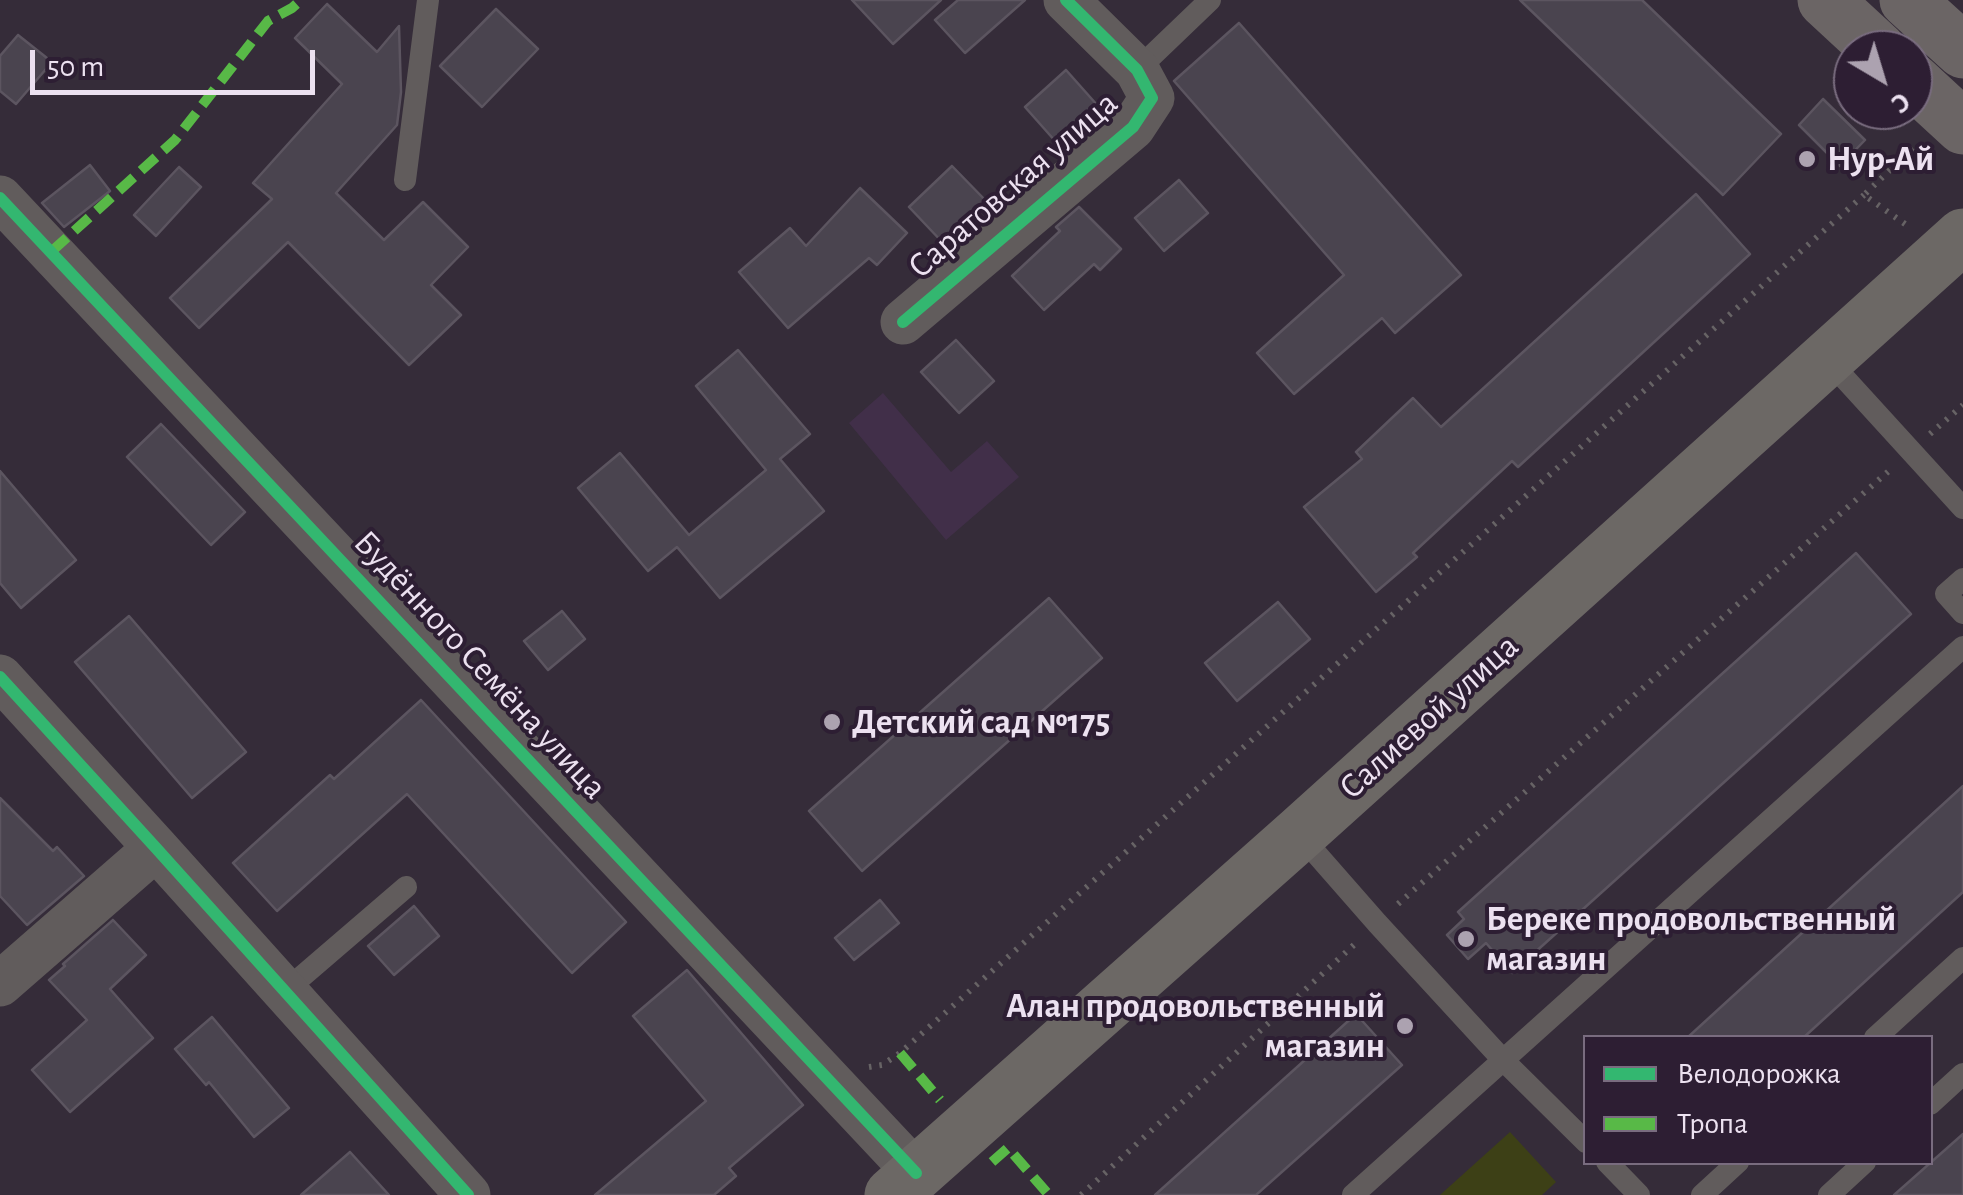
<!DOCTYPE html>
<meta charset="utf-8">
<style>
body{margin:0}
#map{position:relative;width:1963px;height:1195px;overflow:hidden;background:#352c39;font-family:"Alegreya Sans",sans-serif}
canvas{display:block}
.legend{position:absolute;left:1583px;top:1035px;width:350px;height:130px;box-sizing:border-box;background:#2d1e33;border:2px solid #796c7f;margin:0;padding:12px 18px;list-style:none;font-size:30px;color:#ece1f0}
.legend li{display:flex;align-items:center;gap:20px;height:50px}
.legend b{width:50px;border:2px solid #796c7f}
.north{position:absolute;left:1833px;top:30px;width:100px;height:100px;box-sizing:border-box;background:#2d1e33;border:2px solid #796c7f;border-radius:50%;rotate:142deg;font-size:28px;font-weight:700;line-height:40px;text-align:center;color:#ece1f0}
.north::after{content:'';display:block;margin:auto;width:35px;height:45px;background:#aca2b0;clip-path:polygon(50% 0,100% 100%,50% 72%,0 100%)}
.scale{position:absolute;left:30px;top:50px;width:285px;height:45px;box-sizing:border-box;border:5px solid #ece1f0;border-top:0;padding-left:12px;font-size:30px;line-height:35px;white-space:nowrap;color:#ece1f0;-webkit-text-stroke:8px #2d1e33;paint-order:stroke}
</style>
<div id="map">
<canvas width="1963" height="1195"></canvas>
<ul class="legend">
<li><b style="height:12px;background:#33b770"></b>Велодорожка</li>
<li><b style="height:12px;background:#58b947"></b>Тропа</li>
</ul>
<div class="north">С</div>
<div class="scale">50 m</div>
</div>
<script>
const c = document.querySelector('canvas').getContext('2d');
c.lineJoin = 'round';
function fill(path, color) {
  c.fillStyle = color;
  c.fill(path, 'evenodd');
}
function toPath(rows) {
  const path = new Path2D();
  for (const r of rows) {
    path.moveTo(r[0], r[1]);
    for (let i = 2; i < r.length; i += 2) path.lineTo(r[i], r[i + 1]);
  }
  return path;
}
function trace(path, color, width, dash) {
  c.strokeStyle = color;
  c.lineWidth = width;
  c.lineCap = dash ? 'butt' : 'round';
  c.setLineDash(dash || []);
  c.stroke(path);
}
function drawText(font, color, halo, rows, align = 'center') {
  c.font = font + ' "Alegreya Sans",sans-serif';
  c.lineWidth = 8;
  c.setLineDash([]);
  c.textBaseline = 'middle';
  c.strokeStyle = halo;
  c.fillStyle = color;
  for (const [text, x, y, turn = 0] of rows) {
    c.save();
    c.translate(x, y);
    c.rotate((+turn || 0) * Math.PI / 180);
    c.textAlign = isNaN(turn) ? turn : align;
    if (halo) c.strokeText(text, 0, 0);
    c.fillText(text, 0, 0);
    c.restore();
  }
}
const built = toPath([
 [883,393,951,472,987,441,1019,477,946,540,849,423]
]);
const green = toPath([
 [1510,1132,1556,1182,1542,1195,1440,1195]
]);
const building = toPath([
 [852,0,941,0,893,44,852,0],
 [958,0,1025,0,965,53,935,20,958,0],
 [1520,0,1642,0,1781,134,1723,195,1520,0],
 [327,4,377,52,399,26,401,92,397,125,336,193,384,240,423,202,468,247,431,285,461,315,409,365,288,242,199,328,170,298,272,199,253,183,342,84,295,38,327,4],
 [496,9,538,49,482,107,440,66,496,9],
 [1239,23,1461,275,1395,333,1382,318,1294,394,1257,353,1344,275,1174,81,1239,23],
 [18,35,52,62,16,104,0,91,0,56,18,35],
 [1066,70,1106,115,1064,151,1025,107,1066,70],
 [1823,99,1865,140,1840,166,1799,125,1823,99],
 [90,165,110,191,64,227,42,203,90,165],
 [952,166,988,203,944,244,909,207,952,166],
 [179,167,201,187,156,236,134,215,179,167],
 [1179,180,1208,213,1164,251,1135,218,1179,180],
 [860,188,907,233,877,265,869,258,788,328,739,272,790,228,806,246,860,188],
 [1696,194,1750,254,1518,467,1512,461,1413,553,1417,557,1376,592,1304,507,1362,459,1356,452,1413,398,1441,427,1696,194],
 [1079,207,1121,249,1100,270,1094,264,1044,310,1012,276,1060,231,1056,227,1079,207],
 [956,340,994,381,959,413,921,372,956,340],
 [738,350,810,434,780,459,824,511,720,598,677,547,648,571,578,488,620,453,689,535,766,470,696,386,738,350],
 [161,424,245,512,211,545,127,457,161,424],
 [0,471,76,560,21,608,0,583,0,471],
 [1856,553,1911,614,1512,973,1486,943,1468,959,1447,935,1464,919,1458,912,1856,553],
 [1049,598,1102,658,862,871,809,811,1049,598],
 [1278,602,1310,639,1237,701,1205,663,1278,602],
 [562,611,585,639,548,670,524,641,562,611],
 [129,616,246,752,192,798,75,662,129,616],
 [421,700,626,922,572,973,407,794,277,911,233,863,330,775,334,779,421,700],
 [1963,786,1963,892,1803,1038,1687,1038,1963,786],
 [0,798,53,851,57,847,84,876,27,925,0,896,0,798],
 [880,900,899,923,854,960,835,938,880,900],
 [414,906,439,936,394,975,368,946,414,906],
 [113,920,146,955,110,989,153,1038,70,1112,32,1070,87,1020,49,980,65,966,63,964,113,920],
 [687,970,803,1105,729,1168,736,1176,714,1195,595,1195,706,1101,633,1016,687,970],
 [1356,1014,1402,1065,1256,1195,1155,1195,1356,1014],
 [212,1017,289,1108,254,1137,209,1082,206,1085,175,1049,212,1017],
 [1963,1134,1963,1195,1894,1195,1963,1134],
 [350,1152,389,1195,301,1195,350,1152]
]);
const path = toPath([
 [1905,224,1864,195,1917,144],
 [1930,434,1963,405],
 [1398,904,1891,469],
 [869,1067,882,1065,900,1053,1864,195],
 [1081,1195,1356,943]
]);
const lane = toPath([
 [1137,70,1210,0],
 [405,180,428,0],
 [1827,359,1963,508],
 [1963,579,1946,594,1963,613],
 [1299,834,1377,923,1503,1060,1586,1142],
 [285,991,406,887],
 [1875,1038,1963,958],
 [1930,1104,1963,1074],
 [1607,1162,1639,1195],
 [1353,1195,1963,647],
 [1702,1195,1738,1162],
 [1829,1195,1865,1162]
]);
const street = toPath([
 [0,198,916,1173],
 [903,322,1133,127,1152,98,1137,70,1066,0],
 [0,677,156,848,468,1195],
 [0,984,156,848]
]);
const secondary = toPath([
 [892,1195,1299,834,1963,236]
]);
const primary = toPath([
 [1825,0,1879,50],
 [1907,0,1963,51],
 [1913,81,1963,127]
]);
const quiet = toPath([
 [52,251,175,140,268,21,292,8,301,0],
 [900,1053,940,1100],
 [992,1162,1008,1148,1049,1195]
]);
const cycleway = toPath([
 [0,198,916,1173],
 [903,322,1133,127,1152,98,1137,70,1066,0],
 [0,677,156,848,468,1195]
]);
const markers = [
 [1807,159,10,"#aca2b0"],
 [832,722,10,"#aca2b0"],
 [1466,939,10,"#aca2b0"],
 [1405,1026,10,"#aca2b0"]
];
const poiNames = [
 ["Нур-Ай",1827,159],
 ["Детский сад №175",852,722],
 ["Береке продовольственный",1486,919],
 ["магазин",1486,959],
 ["Алан продовольственный",1385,1006,"right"],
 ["магазин",1385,1046,"right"]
];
const streetNames = [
 ["Саратовская улица",1013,185,-41],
 ["Будённого Семёна улица",480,665,47],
 ["Салиевой улица",1429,717,-42]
];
fill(built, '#412f49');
fill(green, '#3d4016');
fill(building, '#4a444f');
trace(building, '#5c5560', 2.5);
trace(path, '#676365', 6, [2.5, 8]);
trace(lane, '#615c5c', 22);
trace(street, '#615c5c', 45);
trace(secondary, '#6c6865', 55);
trace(primary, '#6b6565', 55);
trace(quiet, '#58b947', 10, [20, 10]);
trace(cycleway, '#33b770', 12);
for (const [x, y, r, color] of markers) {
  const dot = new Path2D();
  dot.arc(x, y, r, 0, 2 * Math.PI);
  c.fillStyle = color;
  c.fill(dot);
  trace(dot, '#2d1e33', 4);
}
drawText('bold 35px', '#ece1f0', '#2d1e33', poiNames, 'left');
drawText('35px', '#ece1f0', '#2d1e33', streetNames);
</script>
